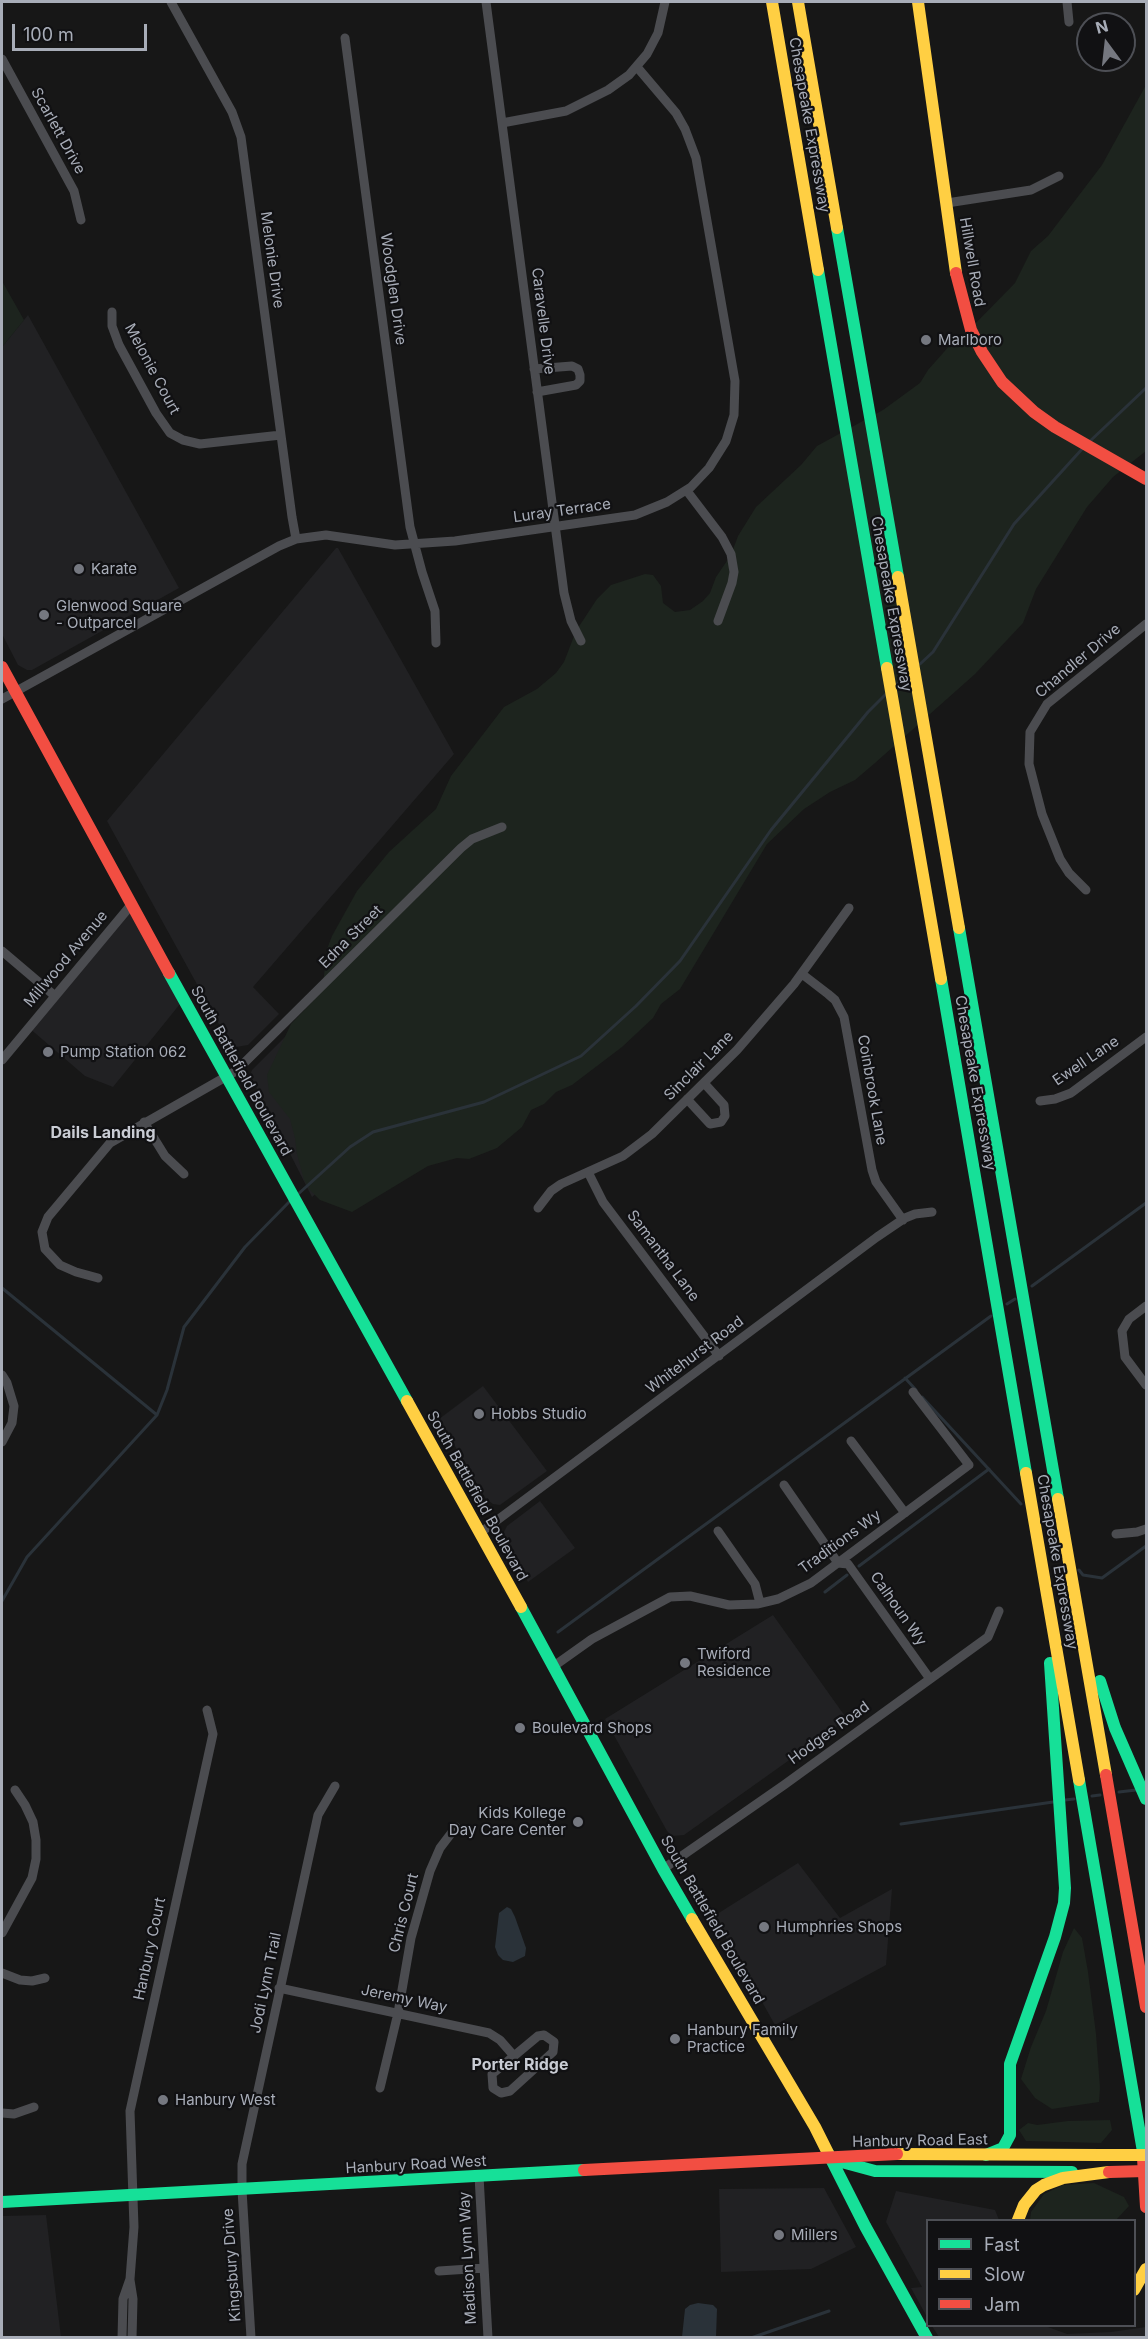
<!DOCTYPE html>
<style>
body{margin:0}
#map{position:relative;width:1148px;height:2339px;overflow:hidden;background:#171717;font-family:Inter,sans-serif}
canvas{display:block}
.frame{position:absolute;inset:0;border:3px solid #a8adb8;pointer-events:none}
.legend{position:absolute;left:926px;top:2219px;width:210px;height:108px;box-sizing:border-box;background:#111113;border:2px solid #4d4f55;margin:0;padding:8px 10px;list-style:none;font-size:18px;color:#a8adb8}
.legend li{display:flex;align-items:center;gap:12px;height:30px}
.legend b{width:30px;border:2px solid #4d4f55}
.north{position:absolute;left:1076px;top:12px;width:60px;height:60px;box-sizing:border-box;background:#111113;border:2px solid #4d4f55;border-radius:50%;rotate:345deg;font-size:16px;font-weight:700;line-height:24px;text-align:center;color:#a8adb8}
.north::after{content:'';display:block;margin:auto;width:21px;height:27px;background:#757880;clip-path:polygon(50% 0,100% 100%,50% 72%,0 100%)}
.scale{position:absolute;left:12px;top:24px;width:135px;height:27px;box-sizing:border-box;border:3px solid #a8adb8;border-top:0;padding-left:8px;font-size:18px;line-height:21px;white-space:nowrap;color:#a8adb8;-webkit-text-stroke:4px #111113;paint-order:stroke}
</style>
<div id="map">
<canvas width="1148" height="2339"></canvas>
<div class="frame"></div>
<ul class="legend">
<li><b style="height:8px;background:#16e098"></b>Fast</li>
<li><b style="height:8px;background:#ffcf43"></b>Slow</li>
<li><b style="height:8px;background:#f24e42"></b>Jam</li>
</ul>
<div class="north">N</div>
<div class="scale">100 m</div>
</div>
<script>
const c = document.querySelector('canvas').getContext('2d');
c.lineJoin = 'round';
function fill(path, color) {
  c.fillStyle = color;
  c.fill(path, 'evenodd');
}
function toPath(rows) {
  const path = new Path2D();
  for (const r of rows) {
    path.moveTo(r[0], r[1]);
    for (let i = 2; i < r.length; i += 2) path.lineTo(r[i], r[i + 1]);
  }
  return path;
}
function trace(path, color, width, dash) {
  c.strokeStyle = color;
  c.lineWidth = width;
  c.lineCap = dash ? 'butt' : 'round';
  c.setLineDash(dash || []);
  c.stroke(path);
}
function drawText(font, color, halo, rows, align = 'center') {
  c.font = font + ' Inter,sans-serif';
  c.lineWidth = 4.5;
  c.setLineDash([]);
  c.textBaseline = 'middle';
  c.strokeStyle = halo;
  c.fillStyle = color;
  for (const [text, x, y, turn = 0] of rows) {
    c.save();
    c.translate(x, y);
    c.rotate((+turn || 0) * Math.PI / 180);
    c.textAlign = isNaN(turn) ? turn : align;
    if (halo) c.strokeText(text, 0, 0);
    c.fillText(text, 0, 0);
    c.restore();
  }
}
const built = toPath([
 [28,315,179,588,32,670,27,670,18,665,2,634,2,347],
 [336,548,338,548,454,754,253,987,279,1014,248,1045,236,1047,229,1041,220,1026,107,821],
 [131,905,184,999,113,1087,85,1076,28,1027],
 [295,1027,364,1153,312,1197,250,1075,252,1070],
 [483,1386,547,1471,500,1505,493,1504,486,1499,439,1419],
 [540,1501,575,1548,528,1582,504,1538,504,1532,507,1526],
 [773,1615,847,1719,684,1835,672,1836,667,1831,605,1719],
 [798,1863,840,1918,892,1889,886,1965,775,2025,714,1916],
 [824,2188,856,2247,811,2269,721,2272,719,2189],
 [896,2191,995,2210,999,2220,928,2220,927,2317,911,2288,922,2287,886,2222],
 [46,2215,61,2337,2,2337,2,2216],
 [932,2326,1045,2326,1067,2334,1111,2332,1146,2327,1146,2337,939,2337]
]);
const green = toPath([
 [1146,85,1146,451,1113,477,1087,507,1036,589,1023,623,975,674,875,763,855,780,830,792,804,809,767,844,680,989,661,1004,653,1018,622,1047,572,1085,556,1092,544,1104,531,1110,522,1127,497,1148,469,1159,457,1158,428,1166,352,1212,320,1200,310,1190,304,1180,297,1154,295,1138,290,1119,269,1092,267,1075,291,1024,313,1001,323,984,327,949,332,936,357,891,389,852,436,809,451,776,504,707,537,689,556,673,564,662,576,631,597,599,611,585,645,574,653,575,661,586,663,603,675,612,690,610,703,601,710,593,716,577,731,555,738,536,756,507,801,465,817,446,883,410,920,383,928,370,951,344,970,329,1015,283,1031,251,1048,236,1102,165],
 [2,281,24,320,2,347],
 [1074,1928,1082,1938,1088,1972,1096,2034,1100,2088,1099,2102,1052,2109,1035,2098,1021,2079,1031,2047,1046,2011,1063,1952],
 [1110,2120,1112,2130,1101,2143,1026,2141,1019,2130,1028,2123,1037,2125,1068,2121],
 [1094,2183,1124,2197,1129,2206,1116,2220,1030,2220,1031,2212,1044,2194,1063,2185]
]);
const water = toPath([
 [507,1907,511,1909,515,1917,526,1948,525,1956,513,1962,503,1960,498,1955,495,1947,499,1913],
 [698,2303,713,2305,717,2309,716,2337,682,2337,685,2309,690,2305]
]);
const stream = toPath([
 [1088,443,1146,388],
 [920,664,933,652,1014,524,1083,448],
 [895,686,908,674],
 [296,1196,350,1147,373,1132,484,1102,581,1056,636,1006,680,961,771,830,868,712,886,694],
 [1032,1286,1146,1203],
 [2,1288,157,1415],
 [1007,1304,1015,1299],
 [905,1378,916,1390],
 [922,1397,1021,1504],
 [1050,1537,1058,1547],
 [859,1566,989,1469],
 [1079,1570,1083,1575,1102,1578,1146,1546],
 [825,1592,847,1575],
 [2,1601,27,1557,157,1415,167,1390,184,1327,245,1247,291,1200],
 [558,1632,991,1316],
 [1119,1792,1136,1790],
 [1092,1796,1100,1795],
 [1065,1800,1074,1799],
 [901,1824,1053,1802],
 [751,2338,829,2311]
]);
const street = toPath([
 [171,2,232,112,241,137,292,517,296,539],
 [486,2,564,593,571,621,581,641],
 [1067,2,1069,22],
 [345,38,410,527,422,572,435,611,436,643],
 [2,59,74,191,81,220],
 [502,123,566,111,608,90,629,75,647,54,658,33,665,2],
 [947,203,1031,190,1059,176],
 [112,312,112,326,119,345,156,413,170,433,183,440,200,444,281,435],
 [534,369,572,366,578,369,580,375,580,381,576,385,537,392],
 [687,491,722,537,731,554,734,572,732,583,718,621],
 [2,699,279,546,296,539,326,535,395,545,455,541,635,515,667,502,691,487,709,468,726,441,734,415,735,381,696,158,685,129,676,113,637,67],
 [1086,890,1069,873,1060,859,1042,814,1029,764,1030,732,1047,704,1146,624],
 [2,951,55,996],
 [802,974,828,994,835,1000,844,1017,872,1170,876,1182,903,1220],
 [2,1060,131,905],
 [687,1099,710,1124,721,1122,725,1116,724,1105,704,1083],
 [1040,1101,1055,1099,1071,1093,1146,1037],
 [144,1122,165,1156,184,1174],
 [588,1172,603,1202,719,1356],
 [538,1208,551,1191,561,1184,623,1156,652,1134,737,1050,794,984,849,908],
 [98,1278,76,1272,60,1265,45,1249,42,1232,48,1217,110,1143,236,1071,461,848,472,839,502,827],
 [1146,1306,1129,1319,1122,1331,1125,1357,1146,1385],
 [2,1375,7,1383,14,1406,12,1423,2,1442],
 [851,1441,905,1513],
 [784,1485,838,1563,848,1564,930,1679],
 [718,1531,755,1584,760,1603],
 [480,1533,877,1237,905,1218,915,1214,932,1212],
 [1116,1534,1137,1532,1146,1529],
 [554,1666,592,1639,670,1597,690,1596,729,1605,757,1604,778,1599,811,1583,969,1465,913,1392],
 [663,1869,784,1785,988,1637,999,1611],
 [2,1933,32,1878,36,1859,36,1840,33,1822,25,1805,15,1790],
 [2,1973,20,1980,32,1981,45,1978],
 [279,1988,489,2033,500,2040,514,2056,538,2036,544,2035,554,2042,553,2052,510,2091,501,2093,493,2088,492,2074,514,2056],
 [380,2088,398,2013,411,1938,430,1871,440,1848,456,1827],
 [2,2113,14,2114,34,2107],
 [479,2176,488,2338],
 [439,2271,484,2268],
 [130,2280,133,2299,132,2338],
 [122,2338,123,2299,130,2279,134,2227,130,2111,213,1734,207,1710],
 [251,2338,242,2190,242,2164,318,1815,335,1786]
]);
const fast = toPath([
 [837,228,898,577],
 [818,270,887,668],
 [959,928,1058,1499],
 [169,973,407,1401],
 [941,979,1026,1473],
 [521,1607,663,1869,692,1919],
 [1100,1681,1115,1728,1146,1799],
 [1079,1780,1146,2169],
 [828,2153,865,2226,927,2338],
 [986,2155,1003,2148,1010,2135,1010,2064,1055,1937,1064,1903,1065,1888,1050,1663],
 [838,2161,875,2171,1072,2172],
 [2,2202,584,2170]
]);
const slow = toPath([
 [772,2,818,270],
 [798,2,837,228],
 [918,2,956,273],
 [898,577,959,928],
 [887,668,941,979],
 [407,1401,521,1607],
 [1026,1473,1079,1780],
 [1058,1499,1106,1775],
 [692,1919,815,2127,828,2153],
 [897,2154,1101,2155],
 [1018,2220,1024,2205,1036,2190,1044,2185,1063,2178,1109,2172],
 [1134,2290,1146,2269]
]);
const jam = toPath([
 [956,273,971,330,982,352,1002,382,1034,412,1055,427,1146,479],
 [2,667,169,973],
 [1106,1775,1146,2007],
 [1143,2158,1146,2207],
 [584,2170,897,2154]
]);
const slowBridge = toPath([
 [1101,2155,1146,2155]
]);
const jamBridge = toPath([
 [1109,2172,1146,2171]
]);
const markers = [
 [926,340,6,"#757880"],
 [79,569,6,"#757880"],
 [44,615,6,"#757880"],
 [48,1052,6,"#757880"],
 [479,1414,6,"#757880"],
 [685,1663,6,"#757880"],
 [520,1728,6,"#757880"],
 [578,1822,6,"#757880"],
 [764,1927,6,"#757880"],
 [675,2039,6,"#757880"],
 [163,2100,6,"#757880"],
 [779,2235,6,"#757880"]
];
const streetNames = [
 ["Chesapeake Expressway",809,125,80],
 ["Scarlett Drive",58,131,61],
 ["Melonie Drive",272,260,82],
 ["Hillwell Road",972,262,80],
 ["Woodglen Drive",393,289,82],
 ["Caravelle Drive",543,321,83],
 ["Melonie Court",152,369,62],
 ["Luray Terrace",562,511,-8],
 ["Chesapeake Expressway",891,604,80],
 ["Chandler Drive",1078,661,-40],
 ["Edna Street",351,937,-45],
 ["Millwood Avenue",66,959,-50],
 ["Ewell Lane",1086,1061,-34],
 ["Sinclair Lane",699,1066,-45],
 ["South Battlefield Boulevard",241,1071,61],
 ["Chesapeake Expressway",975,1083,80],
 ["Coinbrook Lane",872,1090,80],
 ["Samantha Lane",663,1256,53],
 ["Whitehurst Road",695,1355,-37],
 ["South Battlefield Boulevard",477,1496,61],
 ["Traditions Wy",840,1542,-36],
 ["Chesapeake Expressway",1057,1562,80],
 ["Calhoun Wy",898,1609,55],
 ["Hodges Road",829,1733,-36],
 ["Chris Court",404,1913,-76],
 ["South Battlefield Boulevard",712,1920,60],
 ["Hanbury Court",150,1949,-78],
 ["Jodi Lynn Trail",266,1983,-78],
 ["Jeremy Way",404,1999,12],
 ["Hanbury Road East",920,2141,-1],
 ["Hanbury Road West",416,2165,-3],
 ["Madison Lynn Way",468,2258,-93],
 ["Kingsbury Drive",232,2265,-94]
];
const poiNames = [
 ["Marlboro",938,340],
 ["Karate",91,569],
 ["Glenwood Square",56,606],
 ["- Outparcel",56,623],
 ["Pump Station 062",60,1052],
 ["Hobbs Studio",491,1414],
 ["Twiford",697,1654],
 ["Residence",697,1671],
 ["Boulevard Shops",532,1728],
 ["Kids Kollege",566,1813,"right"],
 ["Day Care Center",566,1830,"right"],
 ["Humphries Shops",776,1927],
 ["Hanbury Family",687,2030],
 ["Practice",687,2047],
 ["Hanbury West",175,2100],
 ["Millers",791,2235]
];
const neighbourhoodNames = [
 ["Dails Landing",103,1133],
 ["Porter Ridge",520,2065]
];
fill(built, '#212123');
fill(green, '#1d241e');
fill(water, '#2a3239');
trace(stream, '#2a3239', 3);
trace(street, '#4b4c50', 9);
trace(fast, '#16e098', 12);
trace(slow, '#ffcf43', 12);
trace(jam, '#f24e42', 12);
trace(slowBridge, '#ffcf43', 12);
trace(jamBridge, '#f24e42', 12);
for (const [x, y, r, color] of markers) {
  const dot = new Path2D();
  dot.arc(x, y, r, 0, 2 * Math.PI);
  c.fillStyle = color;
  c.fill(dot);
  trace(dot, '#111113', 2);
}
drawText('15px', '#a8adb8', '#111113', streetNames);
drawText('15px', '#a8adb8', '#111113', poiNames, 'left');
drawText('bold 16px', '#c9ccd4', '#111113', neighbourhoodNames);
</script>
